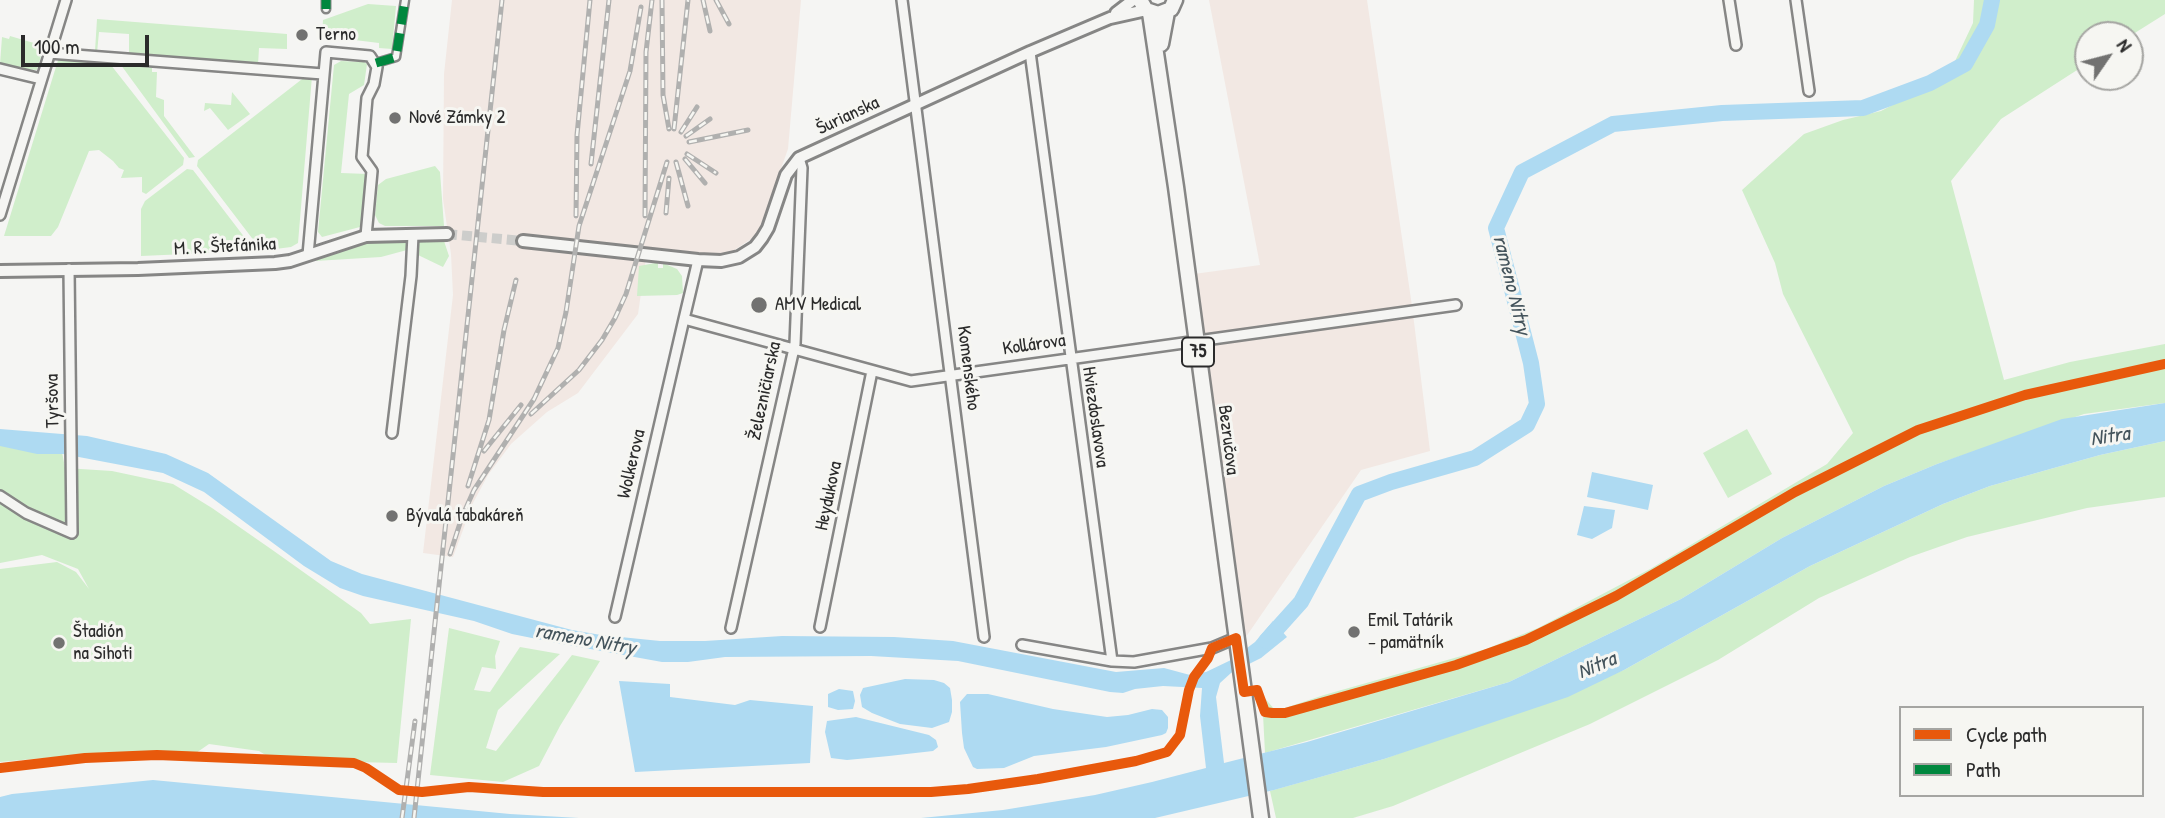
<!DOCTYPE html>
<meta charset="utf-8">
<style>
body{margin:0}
#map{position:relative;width:2165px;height:818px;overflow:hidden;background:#f5f5f3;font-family:"Patrick Hand",sans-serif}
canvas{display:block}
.legend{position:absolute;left:1899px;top:706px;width:245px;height:91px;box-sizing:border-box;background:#f6f6f2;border:2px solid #a5a5a2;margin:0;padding:9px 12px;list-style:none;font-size:21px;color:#2b2b2b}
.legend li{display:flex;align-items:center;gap:14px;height:35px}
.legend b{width:35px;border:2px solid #a5a5a2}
.north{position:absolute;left:2074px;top:21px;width:70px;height:70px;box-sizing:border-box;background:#f6f6f2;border:2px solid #a5a5a2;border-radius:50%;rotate:55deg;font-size:19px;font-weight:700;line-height:28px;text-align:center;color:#2b2b2b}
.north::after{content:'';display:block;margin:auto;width:24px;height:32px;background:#727271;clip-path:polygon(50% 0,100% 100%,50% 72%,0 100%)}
.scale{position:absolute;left:21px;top:35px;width:128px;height:32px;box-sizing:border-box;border:4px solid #2b2b2b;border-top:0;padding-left:9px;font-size:21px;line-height:24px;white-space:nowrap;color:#2b2b2b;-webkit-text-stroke:5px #f6f6f2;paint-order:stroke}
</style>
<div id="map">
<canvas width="2165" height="818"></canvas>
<ul class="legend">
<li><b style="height:9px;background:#e8590c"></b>Cycle path</li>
<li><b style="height:9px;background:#00873e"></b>Path</li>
</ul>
<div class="north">N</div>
<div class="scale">100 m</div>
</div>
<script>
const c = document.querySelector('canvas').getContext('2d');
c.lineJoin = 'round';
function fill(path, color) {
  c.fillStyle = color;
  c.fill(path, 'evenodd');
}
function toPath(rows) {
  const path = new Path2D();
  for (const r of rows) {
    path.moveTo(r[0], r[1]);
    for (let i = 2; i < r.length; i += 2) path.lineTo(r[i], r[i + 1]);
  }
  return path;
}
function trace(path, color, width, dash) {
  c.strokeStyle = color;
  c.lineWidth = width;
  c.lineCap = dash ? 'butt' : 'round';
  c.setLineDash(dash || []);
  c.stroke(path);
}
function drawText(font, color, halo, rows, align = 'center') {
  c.font = font + ' "Patrick Hand",sans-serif';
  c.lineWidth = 6;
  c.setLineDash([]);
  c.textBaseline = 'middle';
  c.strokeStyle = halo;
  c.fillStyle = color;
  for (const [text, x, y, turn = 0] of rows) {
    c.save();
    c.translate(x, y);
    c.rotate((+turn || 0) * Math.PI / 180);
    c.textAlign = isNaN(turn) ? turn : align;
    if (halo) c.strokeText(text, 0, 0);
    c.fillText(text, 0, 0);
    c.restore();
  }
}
const built = toPath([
 [452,0,801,0,788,149,759,230,751,239,730,253,701,255,647,251,638,314,578,393,547,412,511,444,488,475,473,503,453,557,423,553,453,295,451,254,443,199,444,74],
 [1209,0,1367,0,1412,306,1430,451,1361,470,1230,660,1179,276,1260,265]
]);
const green = toPath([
 [1974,0,2165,0,2165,14,2130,36,2088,35,2088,63,2001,119,1951,181,2004,380,2070,362,2165,344,2165,403,2084,414,1937,464,1884,486,1782,538,1681,599,1509,682,1265,753,1262,695,1276,711,1324,695,1486,649,1538,628,1650,569,1827,464,1853,433,1783,294,1775,263,1742,190,1804,134,1843,120,1881,111,1948,76,1973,23],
 [368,4,396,6,392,49,379,48,379,43,322,36,323,20],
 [97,19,287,34,287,49,259,48,258,65,129,56,129,34,99,32,97,53,95,51],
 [10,36,44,46,37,70,3,68,0,64,2,37,9,39],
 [59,57,107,60,184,158,183,165,146,194,142,192,142,177,121,178,124,170,119,168,113,161,99,150,89,151,58,227,51,236,4,236],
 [118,61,152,63,152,72,157,72,156,97,164,100,164,116,195,157,189,158],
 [341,61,364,62,367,64,364,85,349,94,341,173,368,174,365,218,360,227,322,237,318,232,334,65],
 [306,76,312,76,298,243,291,247,268,250,258,246,197,166,198,160],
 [232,92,250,114,228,130,210,108,204,111,205,103,231,105],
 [435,166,440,172,444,226,385,226,379,223,375,215,378,185,386,179],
 [187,169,193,170,255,251,141,256,141,209,145,201],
 [443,238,449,256,443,267,418,255,417,244,421,239],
 [403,239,407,242,407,250,381,257,315,261,338,251,376,241],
 [655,263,658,263,658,268,663,268,663,263,677,269,682,276,683,293,677,295,637,296,639,266],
 [1747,429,1772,474,1728,498,1703,453],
 [0,434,60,441,65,468,112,471,173,484,212,508,271,549,361,613,370,624,411,619,397,763,274,760,259,751,209,744,196,753,109,752,0,762,0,569,57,562,76,572,89,589,78,569,42,555,0,563],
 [2165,441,2165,497,2087,508,1967,537,1910,557,1819,598,1718,660,1590,724,1393,806,1353,818,1276,818,1270,791,1384,759,1624,670,1810,566,1943,504,1990,486,2100,455],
 [449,628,500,641,495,656,496,669,482,667,474,690,490,692,520,647,560,654,498,710,486,748,496,751,572,655,600,661,560,726,539,766,503,782,430,775]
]);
const water = toPath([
 [2165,403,2165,441,2100,455,1990,486,1943,504,1810,566,1624,670,1568,697,1384,759,1274,790,1155,818,643,818,921,818,1003,810,1095,795,1152,782,1206,768,1200,716,1202,688,1163,686,1135,689,1123,693,1110,692,958,661,871,656,725,657,688,662,662,662,557,643,512,634,474,621,363,596,340,588,304,566,204,492,163,473,63,454,37,454,0,446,0,429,87,436,166,454,208,473,331,561,362,574,572,630,601,635,660,641,705,641,782,636,894,637,953,641,1116,672,1164,668,1190,675,1206,672,1231,660,1255,642,1273,621,1287,637,1261,658,1231,673,1220,683,1216,697,1224,763,1307,742,1509,682,1681,599,1782,538,1884,486,1937,464,2062,419],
 [1592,472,1653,485,1648,510,1587,497],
 [1584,506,1615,510,1612,528,1592,539,1577,535],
 [905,679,934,680,944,683,950,688,952,700,952,712,949,722,932,728,900,724,872,713,862,707,860,695,863,688],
 [619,681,670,684,670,697,735,705,750,700,813,706,810,763,635,772],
 [839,689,853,691,855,701,853,709,838,710,828,707,828,694],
 [967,694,988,694,1053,709,1107,717,1128,715,1152,709,1162,710,1168,717,1168,728,1166,733,1162,735,1106,747,1034,756,1004,768,977,769,973,767,964,748,962,733,960,702],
 [856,717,929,735,936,740,938,747,933,751,889,756,847,760,831,758,825,732,827,721],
 [153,780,510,814,579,818,0,818,0,797,12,794]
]);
const river = toPath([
 [1266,641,1301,602,1359,494,1391,482,1475,458,1527,425,1537,404,1531,363,1496,228,1522,172,1613,124,1722,113,1863,108,1930,83,1965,64,1987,25,1992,0]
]);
const tertiaryTunnel = toPath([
 [447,234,523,241]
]);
const pedestrian = toPath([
 [326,0,326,9],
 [376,63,396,57,405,0]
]);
const minor = toPath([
 [902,0,984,637],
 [1729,0,1736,45],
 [1796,0,1809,91],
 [1030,52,1112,661],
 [49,53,323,74],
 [0,69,41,79],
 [0,215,66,0],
 [308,255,326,52,370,56,377,67,374,84,367,98,362,157,372,171,366,236],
 [698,260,684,319,911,381,1456,305],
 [392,433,411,276,413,235],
 [0,496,26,513,72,533,69,269],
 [615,617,684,319],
 [820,627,872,371],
 [731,628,795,344,802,168,799,158],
 [1022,645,1112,661,1134,662,1212,648,1231,640]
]);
const tertiary = toPath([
 [1116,13,1133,0],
 [523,241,698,260,721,261,739,257,755,247,762,238,768,228,786,175,799,158,1030,52,1110,18,1146,10],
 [0,271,138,269,275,263,290,261,366,236,447,234]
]);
const primary = toPath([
 [1140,0,1146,10,1158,14,1171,9,1175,0],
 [1150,13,1176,187,1261,818],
 [1161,44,1167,12]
]);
const rail = toPath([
 [662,0,663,95,669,129],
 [703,0,710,31],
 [716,0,729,24],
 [674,129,688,0],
 [681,132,697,107],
 [686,136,710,119],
 [689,142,748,130],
 [687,154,716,173],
 [685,159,705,183],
 [676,162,688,206],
 [591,164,609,0],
 [666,213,669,178],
 [576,216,577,135,590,0],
 [645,216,646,52,652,0],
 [531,414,579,370,602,340,615,318,626,294,667,162],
 [484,451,521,405],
 [468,486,489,420,504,330,516,280],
 [450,554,462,517,474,490,534,399,558,348,566,312,579,226,630,71,641,7],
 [402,818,415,721],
 [414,818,502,0]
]);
const quiet = toPath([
 [326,0,326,9],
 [376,63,396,57,405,0]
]);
const cycleway = toPath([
 [0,768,85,758,157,755,354,763,366,768,399,790,422,792,469,787,543,792,931,792,968,789,1038,779,1136,761,1167,752,1180,735,1189,690,1194,677,1208,658,1212,648,1236,638,1244,692,1257,690,1265,712,1272,713,1285,713,1456,665,1526,640,1616,596,1795,492,1918,430,2025,395,2165,364]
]);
const markers = [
 [302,35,7,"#727271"],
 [395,118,7,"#727271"],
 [759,305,9,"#727271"],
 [392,516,7,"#727271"],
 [1354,632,7,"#727271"],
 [59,643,7,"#727271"]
];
const shields = [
 [1198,352,32]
];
const shieldNames = [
 ["75",1198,352]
];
const poiNames = [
 ["Terno",316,35],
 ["Nové Zámky 2",409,118],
 ["AMV Medical",775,305],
 ["Bývalá tabakáreň",406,516],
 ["Emil Tatárik",1368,621],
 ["– pamätník",1368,643],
 ["Štadión",73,632],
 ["na Sihoti",73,654]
];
const streetNames = [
 ["Šurianska",848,116,-25],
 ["M. R. Štefánika",225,247,-3],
 ["Kollárova",1034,345,-8],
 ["Komenského",968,368,83],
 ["Železničiarska",765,391,-78],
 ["Tyršova",53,401,-91],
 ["Hviezdoslavova",1095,417,82],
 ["Bezručova",1228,440,83],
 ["Wolkerova",632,464,-77],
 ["Heydukova",829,496,-78]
];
const waterNames = [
 ["rameno Nitry",1511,285,76],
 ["Nitra",2110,437,-9],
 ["rameno Nitry",585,640,10],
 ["Nitra",1597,666,-23]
];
fill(built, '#f2e8e3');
fill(green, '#d0eecb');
fill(water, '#aedaf2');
trace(river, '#aedaf2', 16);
trace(tertiaryTunnel, '#cdcdcb', 10, [10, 5]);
trace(pedestrian, '#868685', 11);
trace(minor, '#868685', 14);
trace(tertiary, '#868685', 16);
trace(primary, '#868685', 19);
trace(pedestrian, '#f5f5f3', 6);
trace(minor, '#f5f5f3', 9);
trace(tertiary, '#f5f5f3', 10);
trace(primary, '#f5f5f3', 14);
trace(rail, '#b0b0af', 5);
trace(rail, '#f6f6f2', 2.5, [8]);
trace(quiet, '#00873e', 9, [18, 9]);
trace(cycleway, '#e8590c', 10);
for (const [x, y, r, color] of markers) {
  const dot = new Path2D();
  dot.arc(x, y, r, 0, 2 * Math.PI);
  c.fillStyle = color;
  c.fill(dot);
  trace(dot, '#f6f6f2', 2.5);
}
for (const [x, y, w] of shields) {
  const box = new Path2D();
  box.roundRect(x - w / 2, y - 14.5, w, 29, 5);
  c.fillStyle = '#f6f6f2';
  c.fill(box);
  trace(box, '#2b2b2b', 2);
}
drawText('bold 18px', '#2b2b2b', null, shieldNames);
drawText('19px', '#2b2b2b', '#f6f6f2', poiNames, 'left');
drawText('19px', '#2b2b2b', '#f6f6f2', streetNames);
drawText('italic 21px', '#44545c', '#f6f6f2', waterNames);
</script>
